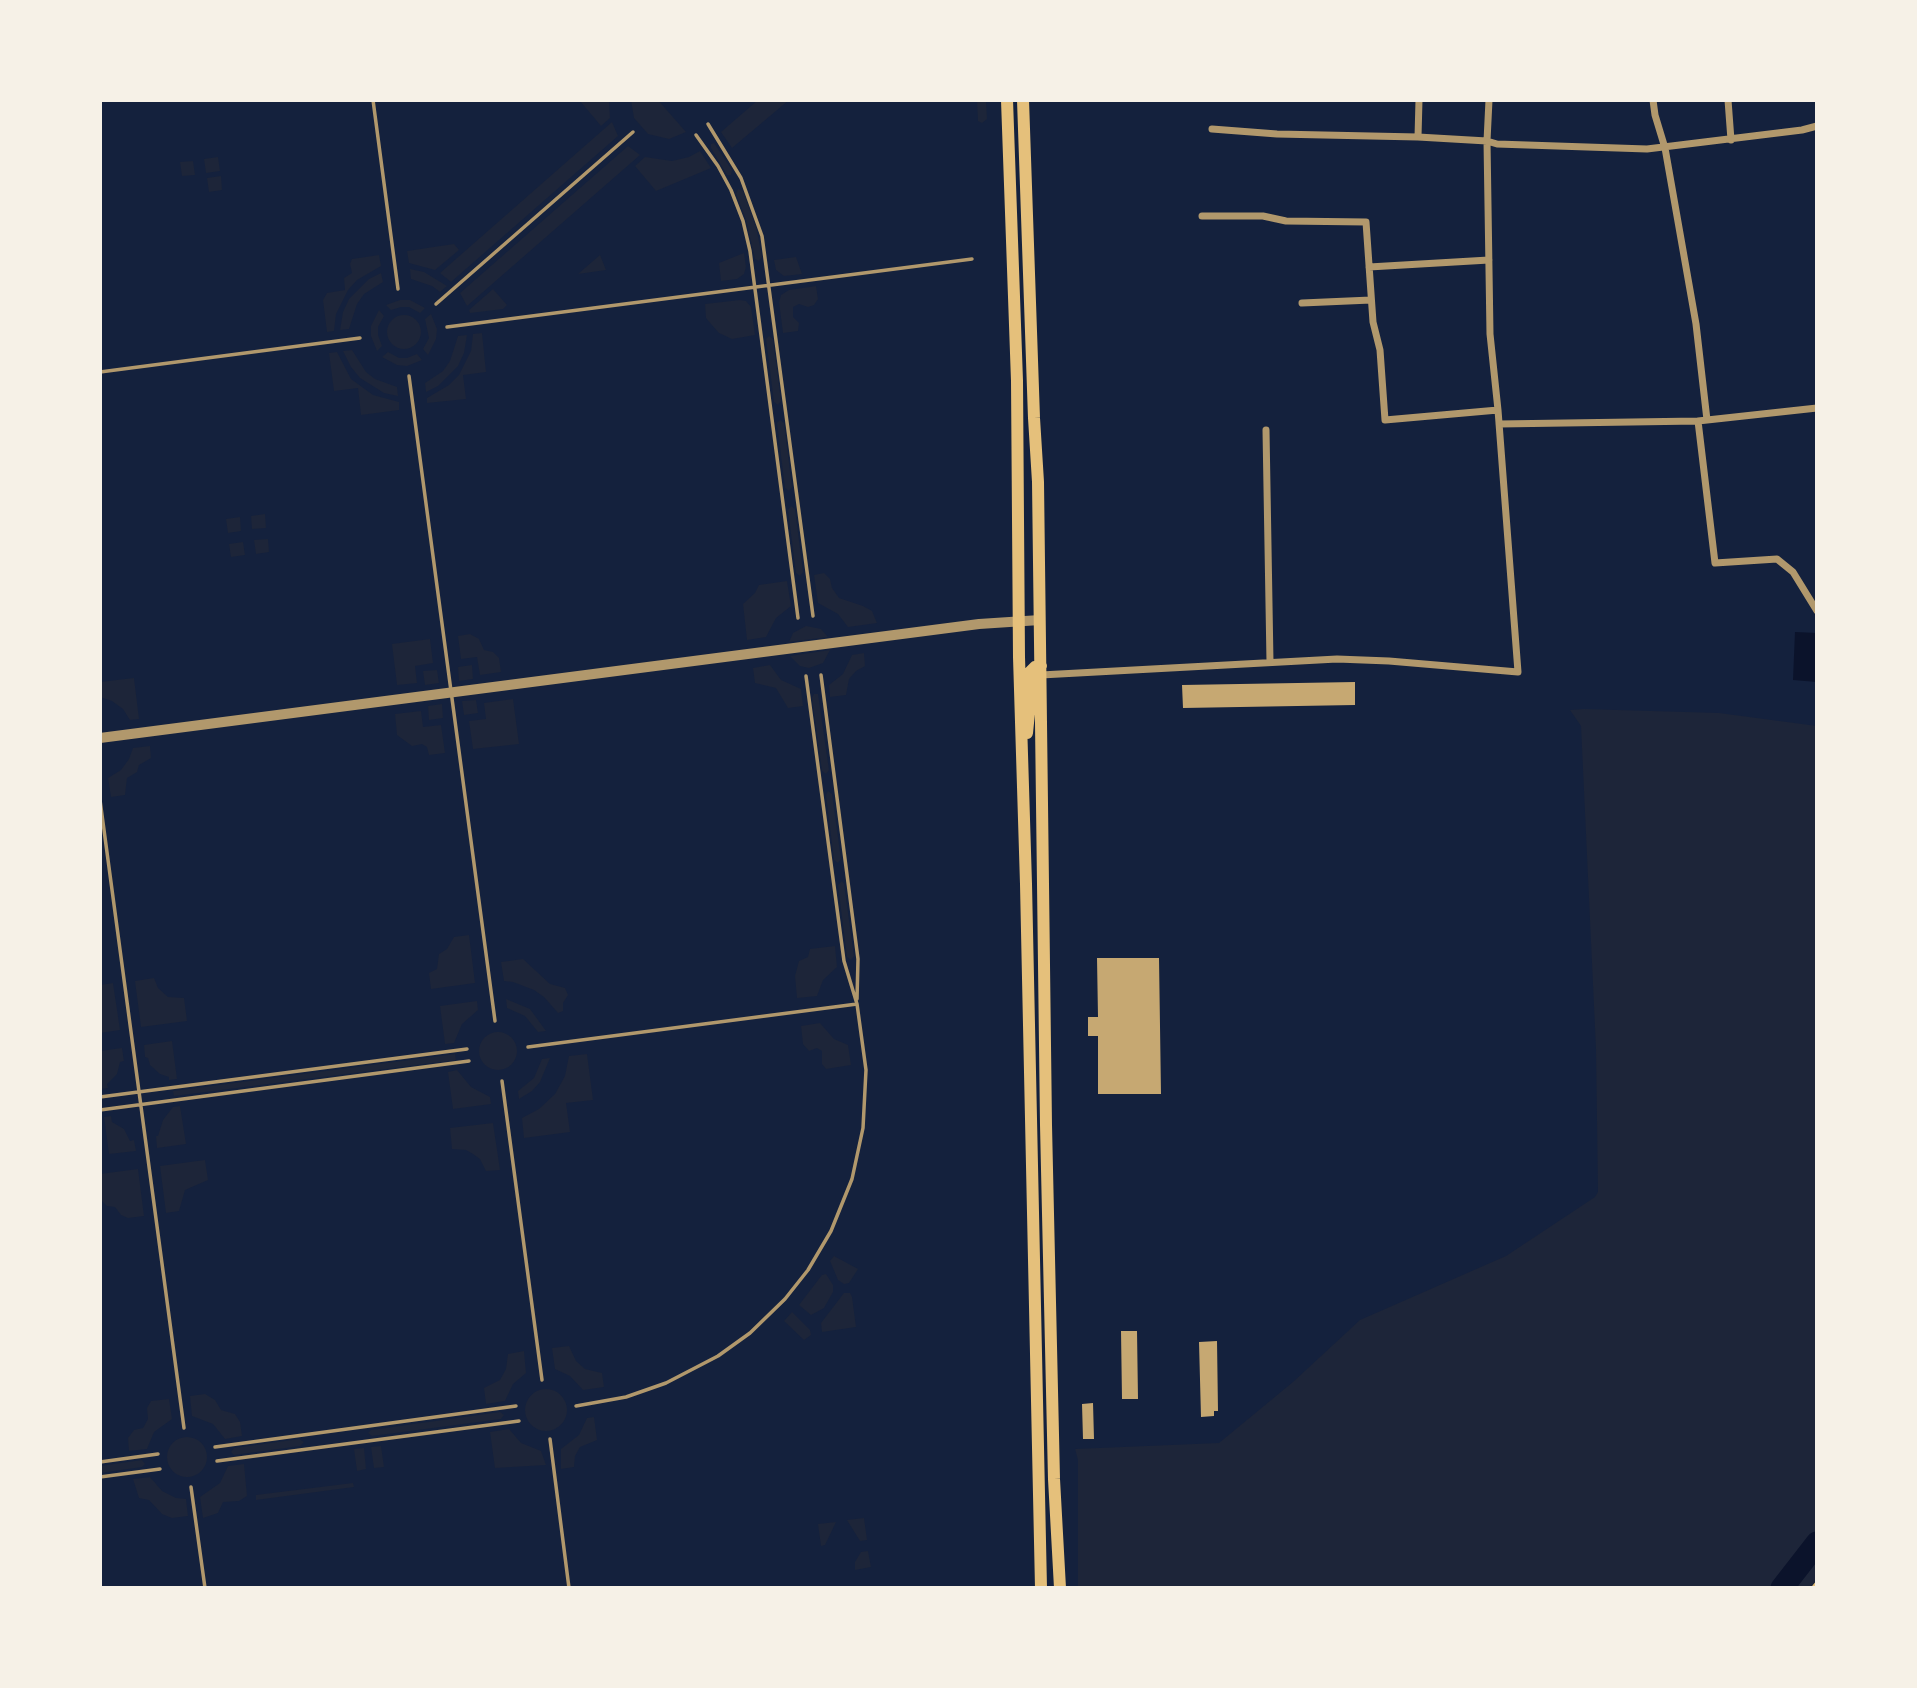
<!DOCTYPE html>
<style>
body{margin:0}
#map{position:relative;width:1917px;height:1688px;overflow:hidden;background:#14213d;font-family:Mulish,sans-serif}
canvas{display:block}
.frame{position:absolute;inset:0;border:102px solid #f6f1e7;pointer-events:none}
</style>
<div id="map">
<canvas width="1917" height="1688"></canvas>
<div class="frame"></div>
</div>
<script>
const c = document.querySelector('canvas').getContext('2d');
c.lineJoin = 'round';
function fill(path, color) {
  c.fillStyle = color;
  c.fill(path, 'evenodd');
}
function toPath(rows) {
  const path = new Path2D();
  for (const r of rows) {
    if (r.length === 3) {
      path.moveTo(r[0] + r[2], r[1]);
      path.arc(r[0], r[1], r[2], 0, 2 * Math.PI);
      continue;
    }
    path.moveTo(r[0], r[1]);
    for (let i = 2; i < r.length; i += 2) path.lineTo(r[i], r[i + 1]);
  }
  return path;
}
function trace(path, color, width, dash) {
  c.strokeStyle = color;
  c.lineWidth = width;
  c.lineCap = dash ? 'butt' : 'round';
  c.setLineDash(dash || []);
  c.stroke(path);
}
const green = toPath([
 [571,100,609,100,610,118,601,126,580,101],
 [631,100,658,100,686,132,669,139,648,134,634,118],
 [758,100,789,100,732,148,721,132],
 [977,100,986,100,987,119,982,123,978,121],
 [612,122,618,136,451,282,440,273],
 [714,143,732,170,731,175,727,175,711,148,711,144],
 [628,146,640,155,467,306,460,293],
 [700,151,711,168,656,191,635,166,645,157,672,161,689,157],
 [218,157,220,171,206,173,204,159],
 [193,161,195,175,182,176,180,162],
 [221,176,222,190,209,192,207,178],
 [738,189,743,191,756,227,762,257,759,261,755,259,746,220,736,194],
 [454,244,459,250,435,270,409,263,407,251],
 [744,253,746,267,744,274,737,279,721,281,719,263],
 [379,255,381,266,357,280,348,290,336,314,334,331,327,332,323,300,327,293,345,290,344,278,352,273,350,264,352,259],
 [600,255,606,270,578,274],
 [796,257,802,274,784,276,776,270,774,260],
 [410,269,424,272,447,286,440,292,432,286,411,279],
 [381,273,383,282,364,294,357,304,349,329,340,330,343,312,349,299,369,279],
 [816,286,818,299,814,305,808,307,799,304,793,307,793,317,799,323,798,331,783,333,779,302,781,295,789,290],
 [493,289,507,305,503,309,470,313,469,310],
 [400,300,410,300,425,308,420,313,409,307,401,307,391,310,386,305],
 [740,300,746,301,751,307,755,335,732,339,719,333,711,324,706,318,705,304],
 [379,310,384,316,378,327,378,335,382,346,377,351,371,336,371,326],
 [431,314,437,329,436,339,428,355,423,349,429,338,425,319],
 [404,332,17],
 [482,333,486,372,463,375,466,399,427,403,427,398,449,385,459,375,471,351,473,334],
 [467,335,464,353,458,366,438,386,426,392,425,383,443,371,450,361,458,336],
 [769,336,773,339,781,401,778,405,774,402,766,339],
 [352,350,366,372,375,379,397,387,398,396,384,393,360,378,351,367,343,351],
 [337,352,351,379,373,395,399,402,399,410,361,415,358,388,334,391,329,353],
 [388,352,399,358,407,358,417,354,422,360,407,366,397,365,382,357],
 [780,420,784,423,792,487,789,491,785,488,777,423],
 [791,506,795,509,803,572,800,576,796,573,788,510],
 [265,514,266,528,252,529,251,516],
 [240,517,241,531,228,533,226,519],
 [268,539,269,552,256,554,254,540],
 [243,542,245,555,231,557,229,544],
 [824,573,830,579,832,588,839,598,863,606,872,611,877,623,848,627,838,614,818,603,814,575],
 [787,581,791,606,776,618,766,637,747,640,743,604,755,593,759,585],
 [806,626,821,629,828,637,789,642,793,633],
 [470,634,479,639,484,650,493,652,499,658,501,672,480,675,477,657,461,659,458,636],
 [430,639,433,663,415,666,417,683,397,685,392,644],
 [830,650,823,663,809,668,800,666,790,656],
 [864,653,865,666,856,671,849,679,846,695,830,697,829,685,843,674,852,655],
 [472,665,473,679,459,681,458,667],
 [770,665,781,680,801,689,803,706,788,708,776,688,755,683,753,668],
 [437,670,439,683,425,685,423,671],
 [134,678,139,719,130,720,123,709,112,701,100,697,100,682],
 [818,694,829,770,826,774,822,771,812,698,814,694],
 [513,699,519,744,473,749,469,721,486,719,484,703],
 [476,700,478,713,464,715,462,701],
 [442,704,443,718,429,720,428,706],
 [1584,709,1719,713,1817,726,1817,1588,1078,1588,1078,1460,1075,1449,1219,1443,1293,1382,1360,1320,1506,1256,1595,1197,1598,1192,1596,1049,1581,726,1570,710],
 [421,711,423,727,441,725,445,753,429,755,427,747,422,744,412,746,397,735,395,714],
 [150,746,151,758,139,765,137,772,127,778,125,795,111,797,108,778,121,770,129,759,133,748],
 [828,791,832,794,841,859,838,863,834,860,826,795],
 [842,881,844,884,854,956,851,960,847,957,838,885],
 [469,935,475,983,431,989,429,973,437,969,439,954,447,949,454,937],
 [835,946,837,967,823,980,817,996,797,998,795,976,799,961,808,957,810,949],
 [523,959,550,984,565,988,568,995,563,1003,563,1011,558,1013,544,997,534,990,513,982,504,981,501,962],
 [154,978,158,988,168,997,184,998,187,1021,141,1027,135,981],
 [113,983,120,1030,100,1033,100,985],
 [506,999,530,1009,546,1031,538,1032,525,1016,507,1008],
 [477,1001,478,1010,462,1024,454,1043,445,1044,440,1006],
 [820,1023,834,1039,848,1045,851,1065,826,1069,822,1064,822,1051,817,1048,809,1051,803,1044,801,1026],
 [498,1051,19],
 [172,1041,177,1079,169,1080,169,1077,160,1074,150,1065,148,1058,145,1057,144,1045],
 [122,1048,124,1061,120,1062,117,1074,107,1084,108,1088,100,1089,100,1051],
 [455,1054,456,1060,174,1096,173,1091],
 [587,1054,593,1100,566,1103,570,1132,524,1138,522,1118,539,1109,555,1094,565,1076,569,1056],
 [550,1058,540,1082,532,1091,519,1099,518,1091,534,1078,542,1059],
 [457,1070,471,1087,490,1097,491,1104,453,1109,448,1072],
 [180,1106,186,1144,157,1148,156,1136,158,1136,163,1120,173,1107],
 [111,1116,112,1122,124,1129,130,1141,134,1140,136,1151,109,1154,104,1117],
 [493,1123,500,1170,486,1171,480,1159,473,1154,466,1150,452,1149,450,1128],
 [205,1160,208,1180,185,1190,179,1211,166,1213,160,1166],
 [138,1169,144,1216,128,1218,121,1215,115,1207,107,1206,100,1199,100,1174],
 [834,1256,858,1269,849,1283,844,1284,838,1280,830,1261],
 [826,1274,833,1285,833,1292,824,1308,811,1315,799,1305,822,1275],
 [844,1293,850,1293,852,1297,856,1327,822,1332,821,1323],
 [792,1312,810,1330,811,1335,804,1340,784,1321],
 [569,1346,576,1361,585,1369,602,1373,604,1387,583,1390,570,1376,555,1369,552,1348],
 [524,1351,526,1373,513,1384,505,1401,486,1404,484,1388,500,1380,506,1369,508,1354],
 [546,1410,21],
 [205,1394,215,1400,221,1410,235,1414,240,1422,242,1436,225,1439,213,1424,192,1416,190,1396],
 [169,1399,172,1419,154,1432,147,1449,129,1451,128,1438,134,1430,143,1428,148,1419,147,1408,151,1401],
 [500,1412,504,1415,501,1419,372,1436,368,1433,371,1430],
 [594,1417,597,1440,580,1447,575,1456,574,1467,561,1469,561,1449,579,1435,587,1418],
 [509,1429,521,1443,541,1451,546,1465,495,1468,490,1432],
 [187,1457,20],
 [299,1439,304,1442,300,1446,234,1455,231,1452,234,1448],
 [381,1446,384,1467,374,1468,371,1447],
 [364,1448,366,1469,357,1471,354,1449],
 [142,1460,145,1464,142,1467,100,1473,100,1466],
 [244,1464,247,1496,239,1501,223,1502,218,1513,203,1518,200,1497,220,1483,228,1466],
 [150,1477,162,1491,176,1498,186,1499,188,1516,172,1518,162,1514,149,1500,139,1498,133,1479],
 [353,1483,354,1487,256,1500,256,1495],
 [864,1518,867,1540,860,1541,847,1520],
 [836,1522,825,1545,821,1546,818,1524],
 [868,1551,871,1567,855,1570,855,1562,861,1552]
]);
const water = toPath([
 [1795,632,1817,633,1817,682,1793,680]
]);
const river = toPath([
 [1782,1588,1817,1543]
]);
const building = toPath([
 [1355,682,1355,705,1183,708,1182,685],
 [1097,958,1159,958,1161,1094,1098,1094,1098,1036,1088,1036,1088,1017,1098,1017],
 [1121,1331,1137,1331,1138,1399,1122,1399],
 [1217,1341,1218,1411,1214,1411,1214,1416,1201,1417,1199,1342],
 [1093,1403,1094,1439,1083,1439,1082,1404]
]);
const path = toPath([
 [1812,1588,1817,1582]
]);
const service = toPath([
 [373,100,398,289],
 [708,124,741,178,762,236,813,616],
 [696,135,718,166,731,190,743,221,750,251,798,618],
 [436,304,633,132],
 [447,327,972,259],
 [100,372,360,338],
 [409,376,495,1021],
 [821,675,858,959,857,999],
 [100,800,184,1428],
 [528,1047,857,1004],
 [502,1081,542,1380],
 [100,1097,467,1049],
 [100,1110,469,1061],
 [576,1406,626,1397,666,1383,718,1356,750,1333,785,1299,808,1270,831,1231,852,1179,863,1128,866,1070,857,1004,844,961,806,676],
 [550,1439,569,1588],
 [215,1447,516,1406],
 [217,1461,519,1421],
 [100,1462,158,1454],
 [100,1477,160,1469],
 [191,1487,205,1588]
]);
const minor = toPath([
 [1653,100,1655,115,1665,148,1696,324,1707,420],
 [1728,100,1731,140],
 [1212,129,1277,134,1418,137,1487,141,1497,144,1647,149,1802,130,1817,126],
 [1418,137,1419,100],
 [1202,216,1263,216,1286,221,1366,222,1373,322,1380,350,1385,420,1498,410],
 [1369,267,1489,260],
 [1302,303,1371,300],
 [1698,421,1715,563,1777,559,1793,572,1817,611],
 [1499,424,1698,421,1817,408],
 [1266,430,1270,662],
 [1041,675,1337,659,1389,661,1518,672,1498,410,1490,334,1487,141,1489,100]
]);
const tertiary = toPath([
 [100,738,979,624,1040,620]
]);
const primary = toPath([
 [1007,100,1017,381,1019,657,1026,884,1041,1588],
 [1023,100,1034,418,1038,482,1046,1125,1054,1479,1060,1588],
 [1027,733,1029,713,1029,673,1035,667,1041,666]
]);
fill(green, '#1d2539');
fill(water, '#0b132b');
trace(river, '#0b132b', 23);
fill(building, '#c6a872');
trace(path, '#e5c07b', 2.5);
trace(service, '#b1986c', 3.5);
trace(minor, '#b1986c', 7);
trace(tertiary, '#b1986c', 10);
trace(primary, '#e5c07b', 12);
</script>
